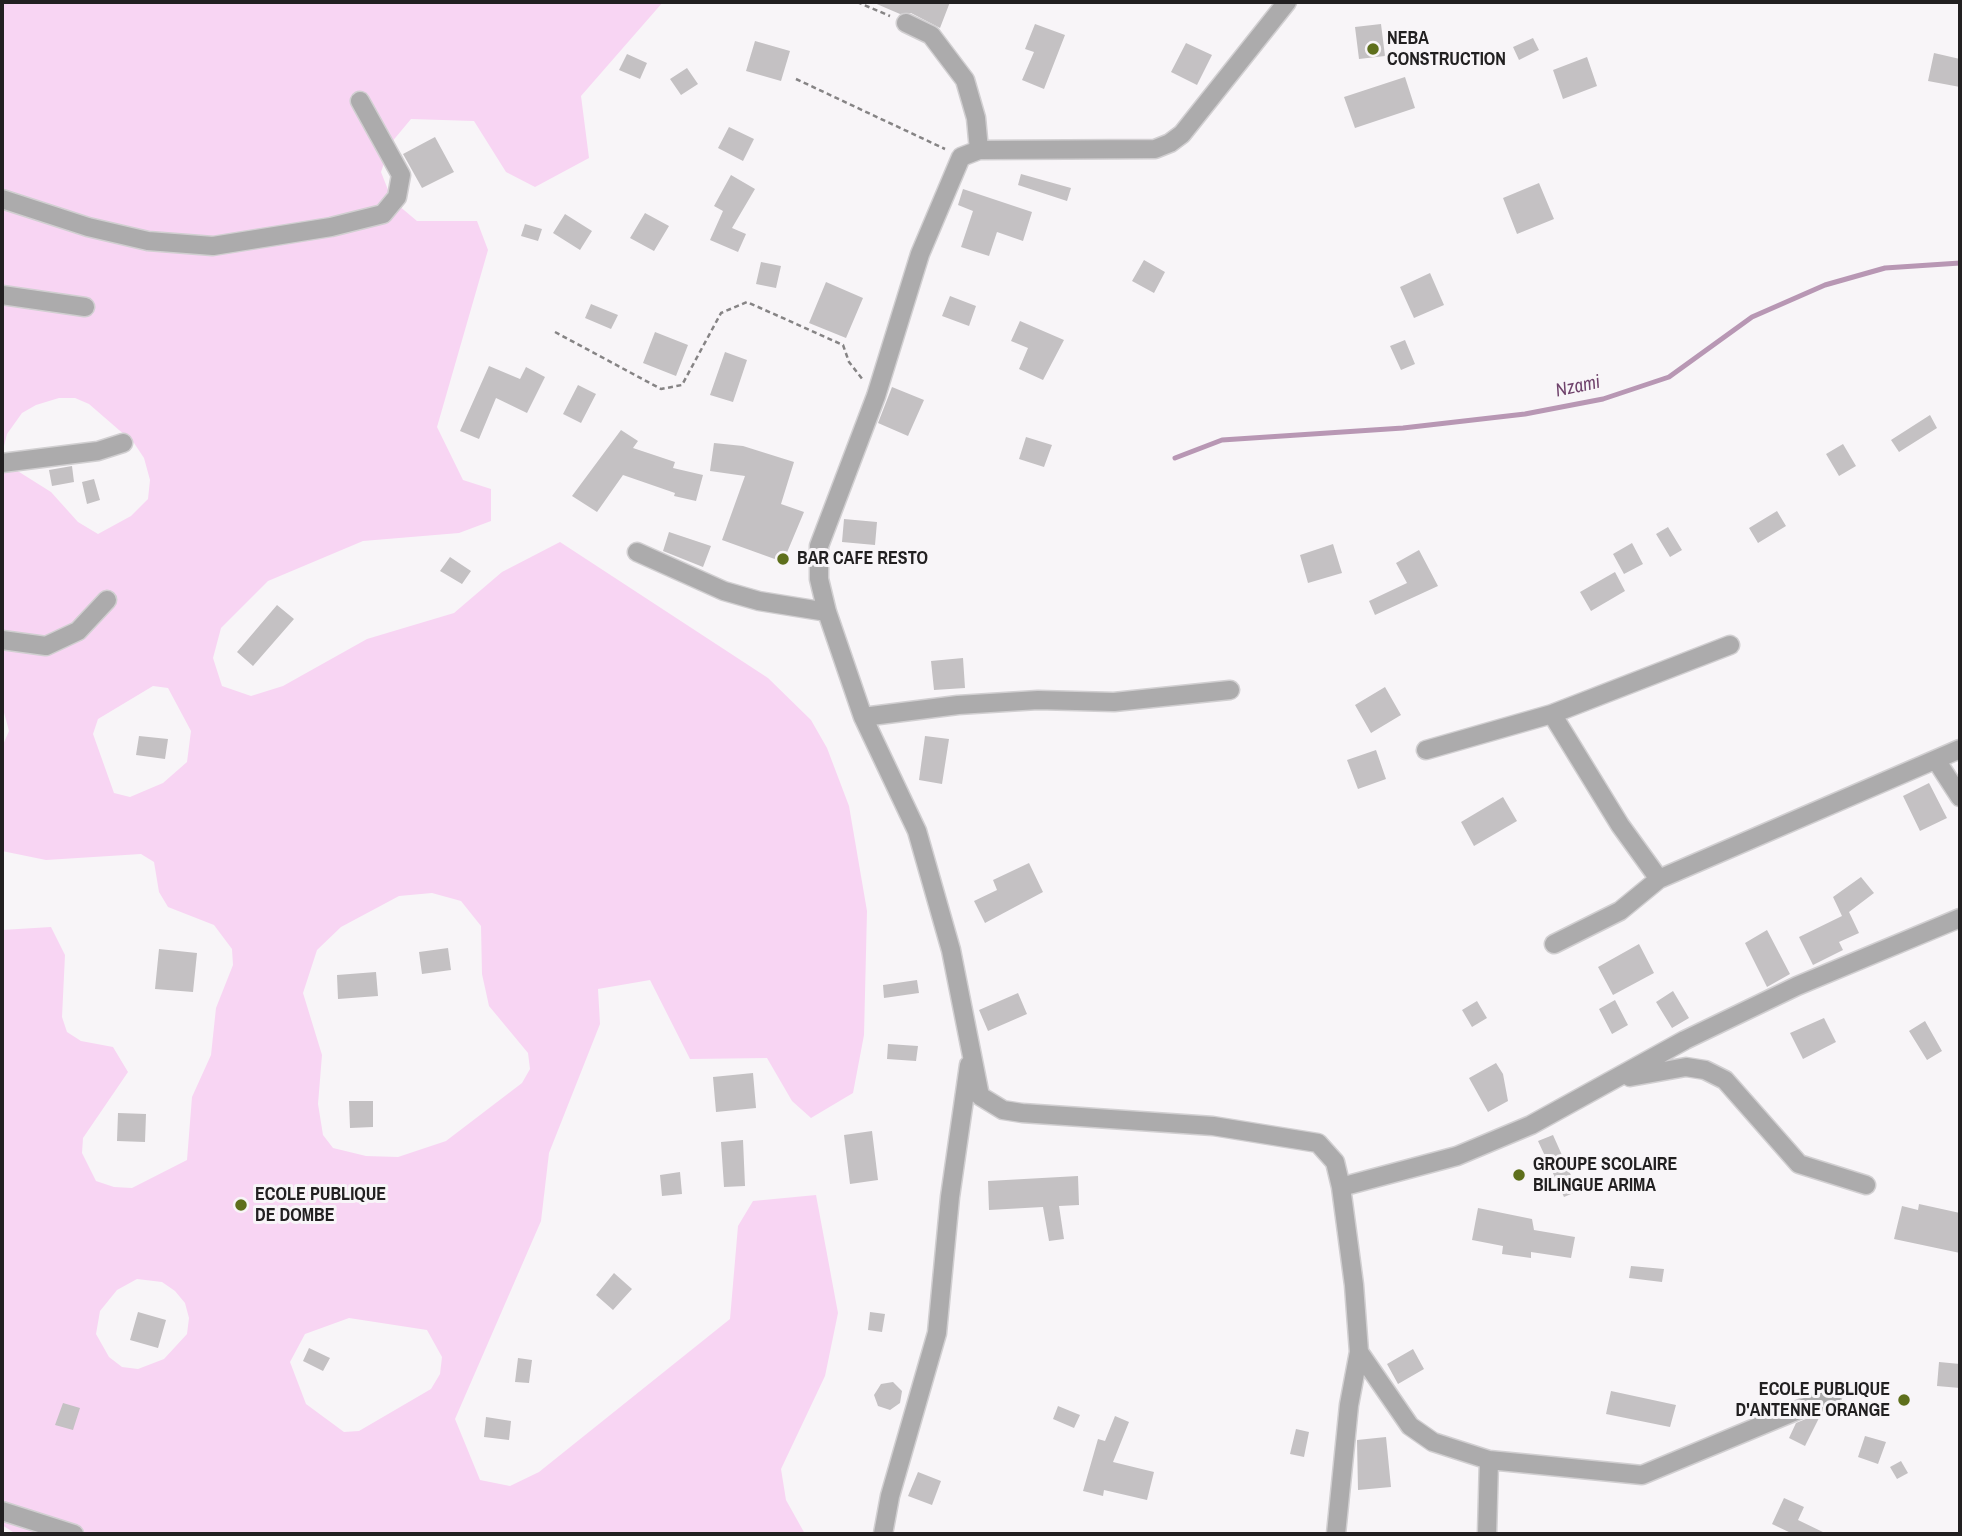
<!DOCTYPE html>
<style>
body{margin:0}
#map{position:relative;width:1962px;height:1536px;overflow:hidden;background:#f8f5f8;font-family:"Archivo Narrow",sans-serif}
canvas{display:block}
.frame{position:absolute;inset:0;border:4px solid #222021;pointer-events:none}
</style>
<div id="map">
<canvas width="1962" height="1536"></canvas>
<div class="frame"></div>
</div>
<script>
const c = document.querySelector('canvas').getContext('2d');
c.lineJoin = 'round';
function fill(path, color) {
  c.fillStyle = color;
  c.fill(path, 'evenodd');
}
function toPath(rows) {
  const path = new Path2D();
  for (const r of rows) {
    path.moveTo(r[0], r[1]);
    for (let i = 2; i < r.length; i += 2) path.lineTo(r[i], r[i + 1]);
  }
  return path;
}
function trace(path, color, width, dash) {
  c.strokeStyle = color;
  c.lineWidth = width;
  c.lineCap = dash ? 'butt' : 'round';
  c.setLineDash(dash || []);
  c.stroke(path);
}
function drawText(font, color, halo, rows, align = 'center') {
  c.font = font + ' "Archivo Narrow",sans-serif';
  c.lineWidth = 6;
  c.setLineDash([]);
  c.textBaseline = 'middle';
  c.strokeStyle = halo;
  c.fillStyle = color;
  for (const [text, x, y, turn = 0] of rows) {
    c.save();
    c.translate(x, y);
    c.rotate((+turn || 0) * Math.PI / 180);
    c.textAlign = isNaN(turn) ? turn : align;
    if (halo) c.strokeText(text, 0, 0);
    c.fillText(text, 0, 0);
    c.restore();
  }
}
const green = toPath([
 [2,2,663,2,581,96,589,158,535,187,506,172,474,121,411,119,391,143,381,172,392,200,417,221,477,221,488,250,437,427,463,480,491,489,491,521,459,533,363,541,268,581,221,628,213,658,222,686,251,696,283,686,367,639,454,613,502,572,560,542,768,678,811,720,827,748,849,806,867,911,864,1035,853,1093,811,1118,792,1101,767,1058,690,1059,650,980,598,989,600,1024,549,1153,541,1221,455,1419,480,1480,510,1486,539,1472,730,1319,738,1226,753,1201,816,1195,838,1313,825,1376,781,1469,786,1500,805,1534,16,1534,2,1525,2,930,51,927,65,955,62,1017,67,1032,81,1041,113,1047,128,1072,83,1138,82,1153,96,1181,114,1187,132,1188,187,1160,192,1097,211,1055,216,1008,233,965,232,949,214,925,168,907,159,892,154,862,141,854,46,860,2,851,2,747,9,731,2,705],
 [59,398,75,398,89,404,134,443,144,458,150,480,148,499,131,516,98,534,78,522,51,492,16,470,3,450,7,434,22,413,36,405],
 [153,686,168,688,191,731,187,762,163,783,130,797,114,793,93,734,98,719],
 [432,893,461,901,481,926,482,974,489,1006,528,1053,530,1069,522,1083,446,1141,398,1157,366,1156,333,1148,323,1135,318,1104,322,1055,303,993,317,950,341,927,399,896],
 [137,1279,162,1282,175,1291,185,1303,189,1318,187,1334,164,1359,138,1369,122,1367,109,1357,96,1334,100,1311,117,1290],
 [349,1318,427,1330,442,1357,440,1374,431,1389,359,1431,344,1432,306,1404,290,1362,305,1334]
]);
const stream = toPath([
 [1175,458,1222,440,1403,428,1525,414,1603,399,1669,377,1752,317,1825,285,1885,268,1960,263]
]);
const building = toPath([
 [872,2,950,2,940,28,911,13,900,14],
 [1035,24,1065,35,1044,89,1022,80,1034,52,1025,49],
 [1381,24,1385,56,1359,59,1355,27],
 [1533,38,1539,50,1519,60,1513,47],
 [755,41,790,51,781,81,746,71],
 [1186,43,1212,55,1197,85,1171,72],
 [1934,53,1960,59,1960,87,1928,81],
 [627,54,647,63,640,79,619,70],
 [1587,57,1597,86,1563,99,1553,70],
 [687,68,698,84,681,95,670,79],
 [1405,77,1415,108,1355,128,1344,97],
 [729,127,754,139,743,161,718,148],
 [435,137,454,172,422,188,403,154],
 [1021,174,1071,188,1067,201,1018,185],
 [731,175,755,189,732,228,746,234,738,252,710,240,723,211,714,206],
 [1539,183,1554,219,1517,234,1503,198],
 [963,189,1032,212,1023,241,997,232,989,256,961,247,973,211,958,205],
 [645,213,669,226,654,251,630,238],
 [565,214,592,231,580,250,553,233],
 [525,224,542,229,538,241,521,236],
 [1144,260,1165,272,1154,293,1132,281],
 [761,262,781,266,776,288,756,284],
 [1430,273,1444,305,1414,318,1400,287],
 [826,282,863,298,846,338,809,323],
 [950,296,976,306,969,326,942,316],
 [591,304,618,315,611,329,585,318],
 [1020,321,1064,340,1043,380,1019,369,1028,348,1011,341],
 [655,332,688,345,676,376,643,363],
 [1405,340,1415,364,1401,370,1390,346],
 [725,352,747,360,733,402,710,395],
 [489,366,520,379,526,367,545,377,527,413,496,398,479,439,460,431],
 [578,385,596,394,581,423,563,414],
 [892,387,924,400,908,436,878,423],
 [1930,415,1937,428,1899,452,1891,440],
 [621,430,638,441,633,448,675,462,673,468,703,475,696,501,674,496,675,493,623,475,597,512,572,496],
 [1026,437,1052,445,1044,467,1019,459],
 [714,443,743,446,794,462,781,504,804,512,783,562,722,540,745,476,710,471],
 [1843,444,1856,466,1839,476,1826,454],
 [72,466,74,482,52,486,49,470],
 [94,479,100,500,87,504,82,482],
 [1777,511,1786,526,1758,543,1749,528],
 [844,519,877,522,875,545,842,542],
 [1668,527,1682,550,1670,557,1656,534],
 [669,532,711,546,703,567,663,551],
 [1632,543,1643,564,1624,574,1613,554],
 [1333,544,1342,573,1308,583,1300,555],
 [1419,550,1438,586,1375,615,1369,601,1407,583,1396,563],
 [450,557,471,571,462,584,440,571],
 [1615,572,1625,591,1591,611,1580,592],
 [277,605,294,619,253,666,237,652],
 [963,658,965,688,934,690,931,661],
 [1385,687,1401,715,1371,733,1355,705],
 [139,736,168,739,165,759,136,755],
 [925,736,949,739,942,784,919,780],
 [1376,750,1386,779,1358,789,1347,760],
 [1929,783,1947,818,1920,831,1903,796],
 [1503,797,1517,821,1474,846,1461,822],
 [1029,863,1043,892,985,923,974,901,997,890,993,880],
 [1861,877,1874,893,1849,912,1859,933,1839,942,1843,950,1813,965,1799,937,1842,916,1833,897],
 [1767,930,1790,974,1767,987,1745,943],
 [1639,944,1654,973,1613,995,1598,967],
 [448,948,451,970,422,974,419,952],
 [159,949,197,953,193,992,155,989],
 [376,972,378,996,338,999,337,975],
 [917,980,919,993,884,998,883,985],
 [1673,991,1689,1018,1672,1028,1656,1002],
 [1018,993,1027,1014,988,1031,979,1010],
 [1615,1000,1628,1025,1612,1034,1599,1009],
 [1477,1001,1487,1018,1472,1027,1462,1010],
 [1824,1018,1836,1042,1803,1059,1790,1033],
 [1925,1021,1942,1051,1927,1060,1909,1031],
 [888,1044,918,1046,916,1061,887,1059],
 [1496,1063,1503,1074,1508,1101,1488,1112,1469,1078],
 [753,1073,756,1108,716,1112,713,1077],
 [349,1101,373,1101,373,1127,350,1128],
 [118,1113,146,1114,145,1142,117,1141],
 [872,1131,878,1180,850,1184,844,1135],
 [1553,1135,1578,1191,1564,1197,1538,1141],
 [743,1140,745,1186,724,1187,721,1142],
 [680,1172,682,1194,662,1196,660,1175],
 [1078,1176,1079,1205,1059,1206,1064,1239,1049,1241,1043,1207,989,1210,988,1181],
 [1919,1204,1960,1213,1960,1253,1894,1239,1902,1206,1918,1210],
 [1478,1208,1532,1219,1534,1230,1575,1237,1571,1258,1531,1252,1531,1258,1502,1254,1503,1246,1472,1240],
 [1631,1266,1664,1269,1662,1282,1629,1278],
 [614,1273,632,1289,613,1310,596,1295],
 [138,1312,166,1320,158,1348,130,1340],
 [870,1312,885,1314,882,1332,868,1330],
 [309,1348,330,1358,323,1371,303,1361],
 [1413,1349,1424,1369,1398,1384,1387,1364],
 [518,1358,532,1360,529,1383,515,1382],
 [1939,1362,1960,1364,1960,1388,1937,1386],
 [893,1382,902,1391,900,1403,890,1410,878,1406,874,1395,881,1384],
 [1611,1391,1676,1405,1670,1427,1606,1414],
 [63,1403,80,1408,73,1430,55,1425],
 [1058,1406,1080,1415,1074,1428,1053,1419],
 [1115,1416,1129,1422,1113,1462,1154,1472,1147,1500,1104,1490,1103,1496,1083,1491,1098,1439,1105,1441],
 [1813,1416,1819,1418,1805,1446,1789,1438,1796,1423],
 [486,1417,511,1421,509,1440,484,1437],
 [1296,1429,1309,1432,1304,1457,1290,1454],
 [1865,1436,1886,1442,1878,1464,1858,1457],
 [1386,1437,1391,1487,1358,1490,1357,1440],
 [1901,1461,1908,1473,1897,1479,1890,1467],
 [918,1472,941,1481,932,1505,908,1496],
 [1784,1498,1804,1507,1798,1520,1827,1534,1793,1534,1772,1524]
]);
const path = toPath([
 [857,2,890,16],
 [796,79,945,149],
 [555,332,661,389,682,385,721,313,747,302,843,345,849,362,863,380]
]);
const street = toPath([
 [1287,2,1182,134,1170,143,1155,149,979,150,961,157,920,254,876,396,819,546,819,579,827,612,863,717,917,831,951,950,980,1096,1003,1110,1022,1113,1213,1126,1318,1143,1335,1162,1341,1187,1354,1285,1359,1352,1349,1405,1336,1534],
 [906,23,931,35,965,80,976,118,979,150],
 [2,199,88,227,148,241,213,246,331,227,383,214,397,197,401,175,360,101],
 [2,295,85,307],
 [2,463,98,451,123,443],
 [637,552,724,591,759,601,827,612],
 [2,640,46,646,78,631,107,600],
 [863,717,958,705,1038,700,1114,702,1230,690],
 [1426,750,1552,714],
 [1936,760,1960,797],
 [1659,879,1620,825,1552,714,1730,645],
 [1554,944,1620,911,1659,879,1960,749],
 [1630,1077,1686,1067,1705,1070,1725,1080,1799,1164,1866,1185],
 [1341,1187,1457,1156,1531,1125,1685,1040,1797,986,1960,918],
 [1359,1352,1410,1426,1433,1442,1489,1460,1487,1534],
 [1489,1460,1642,1475,1832,1396],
 [2,1511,74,1534],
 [883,1534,890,1496,937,1333,950,1197,969,1065]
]);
const markers = [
 [1373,49,7,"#5e6f1c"],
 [783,559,7,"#5e6f1c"],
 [1519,1175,7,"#5e6f1c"],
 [241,1205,7,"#5e6f1c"],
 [1904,1400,7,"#5e6f1c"]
];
const poiNames = [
 ["NEBA",1387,39],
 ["CONSTRUCTION",1387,60],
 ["BAR CAFE RESTO",797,559],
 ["GROUPE SCOLAIRE",1533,1165],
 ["BILINGUE ARIMA",1533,1186],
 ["ECOLE PUBLIQUE",255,1195],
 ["DE DOMBE",255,1216],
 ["ECOLE PUBLIQUE",1890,1390,"right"],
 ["D'ANTENNE ORANGE",1890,1411,"right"]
];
const waterNames = [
 ["Nzami",1578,387,-12]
];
fill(green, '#f8d5f3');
trace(stream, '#b897b4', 5);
fill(building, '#c4c1c3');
trace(street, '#d1cfd1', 21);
trace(path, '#868485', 2.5, [5, 3.5]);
trace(street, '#acabac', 18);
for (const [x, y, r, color] of markers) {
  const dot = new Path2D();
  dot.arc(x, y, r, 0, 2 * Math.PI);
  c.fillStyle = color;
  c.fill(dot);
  trace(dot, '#f8f5f8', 2.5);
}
drawText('bold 18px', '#222021', '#f8f5f8', poiNames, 'left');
drawText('italic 19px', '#70436c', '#f8f5f8', waterNames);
</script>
